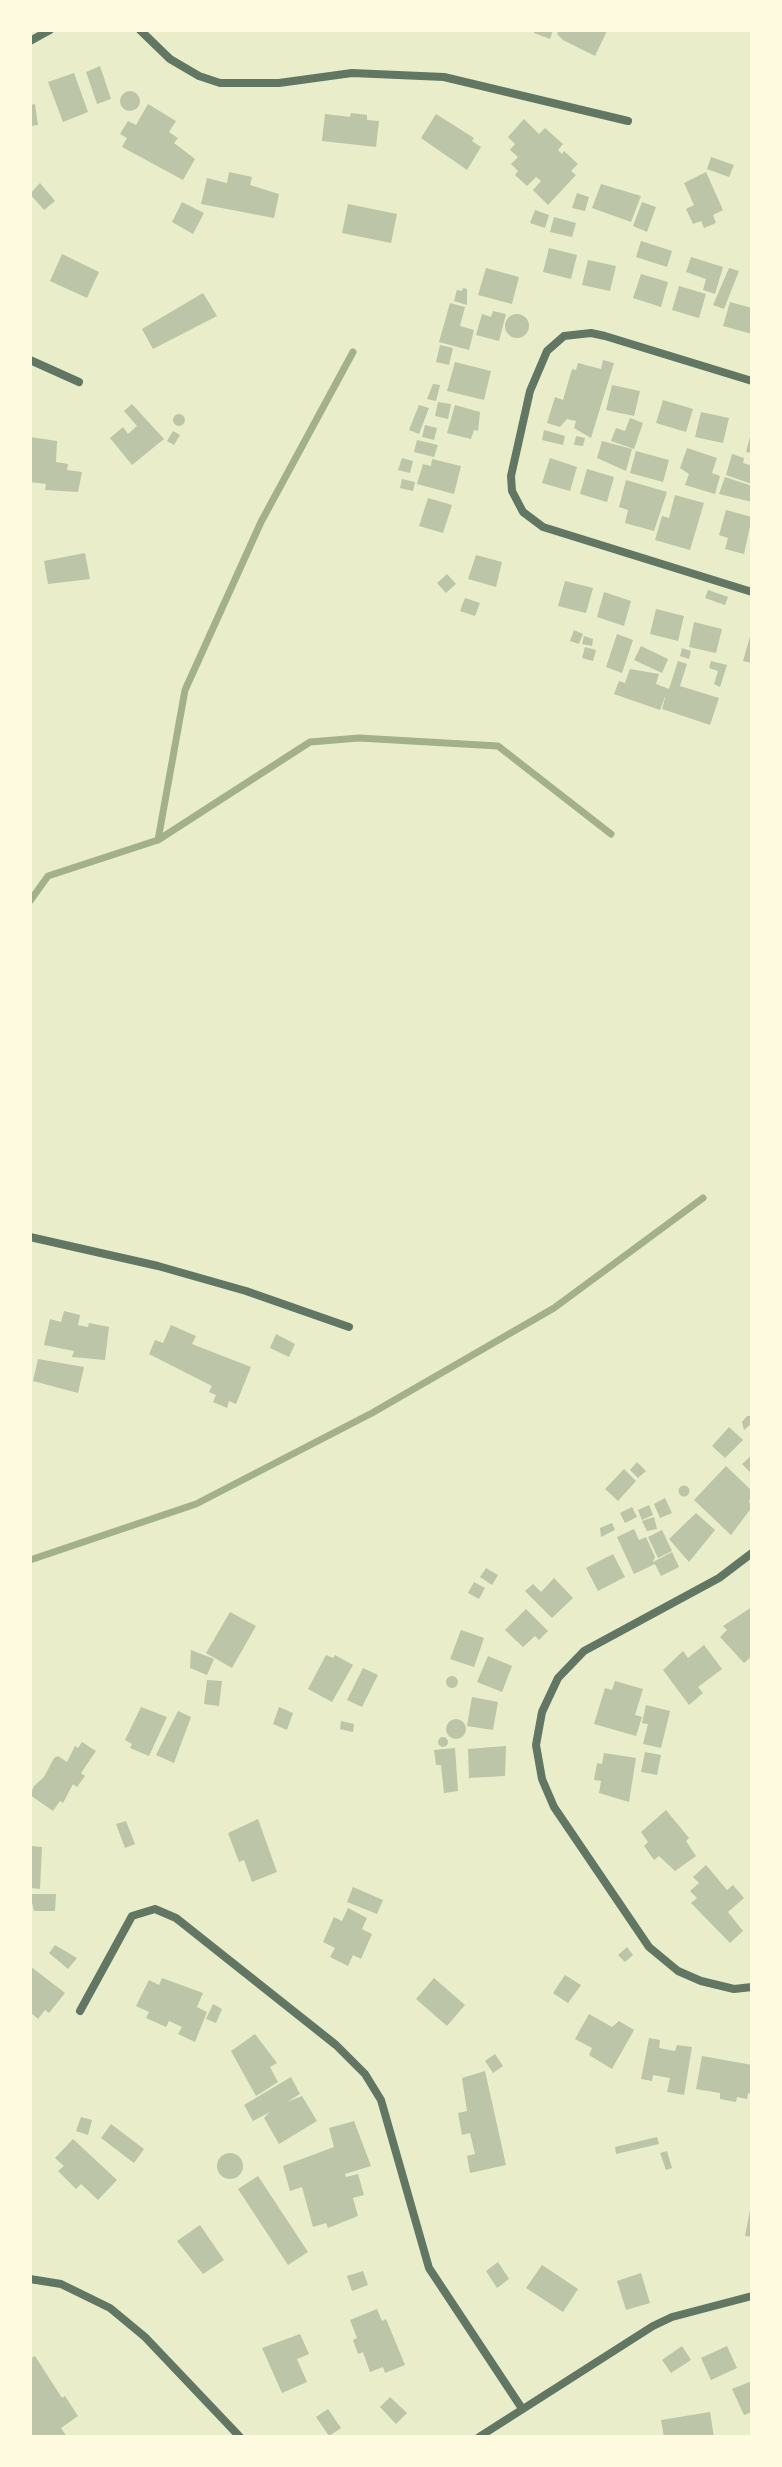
<!DOCTYPE html>
<style>
body{margin:0}
#map{position:relative;width:782px;height:2467px;overflow:hidden;background:#e9edc9;font-family:Cabin,sans-serif}
canvas{display:block}
.frame{position:absolute;inset:0;border:32px solid #fefae0;pointer-events:none}
</style>
<div id="map">
<canvas width="782" height="2467"></canvas>
<div class="frame"></div>
</div>
<script>
const c = document.querySelector('canvas').getContext('2d');
c.lineJoin = 'round';
function toPath(rows) {
  const path = new Path2D();
  for (const r of rows) {
    if (r.length === 3) {
      path.moveTo(r[0] + r[2], r[1]);
      path.arc(r[0], r[1], r[2], 0, 2 * Math.PI);
      continue;
    }
    path.moveTo(r[0], r[1]);
    for (let i = 2; i < r.length; i += 2) path.lineTo(r[i], r[i + 1]);
  }
  return path;
}
function trace(path, color, width, dash) {
  c.strokeStyle = color;
  c.lineWidth = width;
  c.lineCap = dash ? 'butt' : 'round';
  c.setLineDash(dash || []);
  c.stroke(path);
}
function fill(path, color) {
  c.fillStyle = color;
  c.fill(path, 'evenodd');
}
const stream = toPath([
 [158,840,185,690,261,522,353,352],
 [30,901,48,876,158,840,310,742,359,738,498,746,611,834],
 [30,1560,196,1504,372,1413,554,1308,703,1198]
]);
const building = toPath([
 [535,30,553,30,550,39,534,33],
 [559,30,604,30,607,31,595,56,563,40,557,34],
 [100,66,111,99,97,104,86,72],
 [74,73,88,112,63,122,48,82],
 [130,101,10],
 [35,104,38,125,30,126,30,105],
 [148,104,176,121,169,132,178,138,174,143,195,159,183,180,122,147,127,138,120,134,128,121,136,125],
 [351,113,367,115,367,120,379,121,376,147,322,141,325,114,350,117],
 [436,114,474,138,472,141,481,147,467,170,421,138],
 [524,119,539,134,545,128,563,144,558,150,562,154,564,151,578,164,571,171,576,175,548,205,533,190,541,181,536,177,527,186,515,175,518,171,511,164,518,157,510,150,515,144,508,137],
 [711,157,734,165,729,177,707,169],
 [229,172,252,177,250,185,279,194,274,218,201,204,207,178,227,183],
 [706,172,723,210,713,215,716,223,704,228,701,221,693,224,686,209,694,205,684,183],
 [40,183,55,201,44,210,30,194],
 [601,184,641,196,631,222,592,208],
 [577,193,589,197,585,211,572,208],
 [182,202,204,213,193,234,172,222],
 [642,202,656,207,647,232,633,226],
 [348,204,397,214,391,243,342,233],
 [535,210,549,215,545,228,530,223],
 [554,217,576,223,572,237,550,232],
 [641,241,672,251,667,267,636,257],
 [549,248,577,255,571,279,543,272],
 [62,254,99,272,87,298,50,281],
 [691,257,723,267,715,294,703,290,706,279,686,272],
 [588,260,616,266,610,291,582,285],
 [486,268,519,277,512,304,478,295],
 [729,268,739,271,724,309,713,305],
 [641,274,668,282,661,307,633,298],
 [679,286,706,294,699,318,672,310],
 [463,288,467,289,467,305,454,301,457,290,462,291],
 [203,293,217,316,153,349,142,329],
 [730,302,752,308,752,334,723,326],
 [450,303,465,307,460,326,474,330,469,350,439,342],
 [493,311,506,314,499,341,476,335,482,314,491,317],
 [517,326,12],
 [440,345,453,348,449,365,436,362],
 [603,360,614,363,591,438,574,428,576,421,567,419,560,427,547,423,555,397,563,400,572,369,576,370,578,363,601,369],
 [455,362,491,371,484,400,447,391],
 [433,384,440,385,436,401,427,399],
 [612,385,640,391,634,416,606,410],
 [663,400,693,409,686,432,656,423],
 [438,402,451,404,448,419,435,416],
 [132,404,164,439,132,465,110,438,123,427,128,434,137,426,124,411],
 [419,405,429,408,419,434,409,430],
 [455,405,480,412,478,431,474,430,471,439,447,433],
 [701,412,729,418,723,443,695,437],
 [179,420,6],
 [630,418,643,423,634,449,611,441,616,428,625,431],
 [425,425,437,428,434,440,422,437],
 [544,430,565,436,563,445,542,440],
 [173,431,180,435,174,445,167,441],
 [751,433,752,433,752,453,746,452],
 [576,436,585,438,583,446,574,445],
 [30,437,57,441,56,462,68,464,67,470,82,472,78,492,45,490,46,484,30,482],
 [417,440,438,445,434,457,414,452],
 [602,441,632,449,626,471,597,458],
 [687,448,717,458,712,473,720,476,715,494,685,485,689,474,680,468],
 [636,451,669,460,663,482,630,473],
 [732,454,744,458,743,463,752,466,752,484,726,475],
 [402,458,413,461,410,473,398,470],
 [550,458,577,467,570,491,542,483],
 [432,459,461,466,454,494,417,484,423,464,431,466],
 [587,469,614,477,607,502,580,494],
 [725,477,752,486,752,502,719,494],
 [402,479,415,482,413,491,400,488],
 [626,480,667,492,654,531,625,523,628,510,619,507],
 [675,495,704,503,690,550,655,540,662,516,669,518],
 [428,498,452,505,443,533,419,526],
 [726,510,752,517,744,554,725,549,728,538,719,535],
 [85,553,90,579,48,584,44,561],
 [476,555,502,562,496,587,468,579],
 [447,574,456,584,446,593,437,583],
 [565,581,593,588,586,613,558,606],
 [708,590,728,597,725,605,705,598],
 [604,592,631,601,624,626,597,617],
 [465,598,480,603,475,616,460,611],
 [656,609,684,616,678,641,650,634],
 [694,622,722,629,716,653,689,647],
 [574,630,583,634,579,644,570,641],
 [751,633,752,633,752,663,743,661],
 [617,634,633,640,622,673,606,667],
 [584,636,593,639,592,646,582,644],
 [641,646,668,659,662,673,634,660],
 [585,647,596,650,593,661,582,658],
 [682,648,691,651,689,659,680,656],
 [678,661,687,664,680,686,719,698,710,725,662,709,666,694,660,710,614,694,619,681,625,683,630,669,659,674,656,684,669,689],
 [711,661,727,665,720,687,714,684,718,671,709,668],
 [64,1311,80,1315,78,1325,88,1327,89,1323,109,1327,105,1360,72,1357,74,1351,44,1345,50,1319,61,1322],
 [171,1325,196,1336,192,1344,251,1367,236,1404,229,1401,227,1408,213,1402,216,1395,209,1392,212,1386,149,1354,155,1340,163,1343],
 [276,1334,295,1344,289,1357,270,1348],
 [38,1359,84,1367,78,1393,33,1381],
 [747,1416,752,1416,752,1423,744,1430,742,1422],
 [729,1427,743,1440,725,1458,712,1446],
 [752,1455,752,1474,742,1464],
 [637,1462,646,1471,638,1478,630,1470],
 [726,1466,752,1491,749,1502,752,1507,731,1535,694,1500],
 [624,1469,636,1481,618,1501,605,1489],
 [684,1491,5.5],
 [665,1498,672,1513,660,1518,654,1504],
 [649,1505,653,1515,642,1520,638,1510],
 [632,1507,637,1517,625,1523,620,1513],
 [696,1513,715,1530,689,1562,669,1539],
 [654,1517,657,1529,647,1531,642,1521],
 [612,1523,615,1530,601,1537,600,1528],
 [634,1529,639,1540,646,1537,655,1557,653,1562,672,1552,679,1567,661,1576,655,1564,634,1574,617,1537],
 [662,1530,672,1551,658,1558,648,1537],
 [613,1554,625,1577,598,1591,586,1568],
 [486,1568,498,1575,492,1585,480,1577],
 [554,1578,573,1598,552,1618,525,1591,533,1584,541,1592],
 [474,1582,485,1588,479,1599,468,1593],
 [752,1607,752,1656,744,1663,720,1637,727,1630,723,1626],
 [526,1609,548,1631,539,1640,535,1636,523,1647,505,1630],
 [230,1612,256,1626,232,1668,206,1653],
 [461,1630,484,1638,474,1667,450,1659],
 [704,1645,722,1669,698,1687,703,1693,689,1705,663,1670,683,1651,688,1658],
 [191,1650,214,1659,207,1675,190,1668],
 [326,1655,333,1658,335,1655,353,1665,332,1702,308,1689],
 [488,1656,512,1666,502,1692,477,1682],
 [363,1668,378,1675,362,1707,347,1700],
 [452,1682,6],
 [207,1680,222,1681,219,1706,204,1704],
 [615,1681,643,1689,635,1715,642,1717,636,1736,594,1724,605,1688,612,1690],
 [472,1697,498,1702,493,1730,467,1726],
 [646,1705,670,1711,661,1748,643,1744,648,1724,642,1723],
 [141,1707,167,1717,149,1756,130,1748,132,1744,125,1740],
 [279,1707,293,1713,287,1730,273,1724],
 [178,1711,191,1717,174,1763,156,1755],
 [456,1729,10],
 [341,1721,354,1724,353,1732,340,1729],
 [443,1742,5],
 [82,1742,96,1751,81,1773,85,1776,77,1787,73,1784,63,1803,60,1801,53,1811,30,1795,34,1786,44,1777,54,1758,58,1756,67,1762,75,1746,78,1748],
 [506,1746,505,1776,469,1778,468,1749],
 [455,1748,458,1791,444,1793,441,1765,436,1765,434,1750],
 [645,1752,661,1755,657,1775,641,1772],
 [604,1753,636,1758,629,1802,599,1793,601,1781,594,1780,597,1763,602,1764],
 [666,1810,689,1838,686,1841,696,1856,675,1871,659,1856,654,1860,644,1846,648,1842,641,1832],
 [258,1819,277,1872,252,1882,244,1860,239,1862,228,1833],
 [126,1821,135,1844,125,1848,116,1824],
 [30,1846,42,1847,40,1889,30,1888],
 [706,1865,727,1890,733,1885,744,1898,728,1912,743,1931,730,1943,691,1903,697,1898,690,1891,699,1883,693,1877],
 [353,1887,383,1900,377,1914,347,1902],
 [30,1894,56,1894,55,1911,34,1911],
 [348,1908,367,1918,362,1929,372,1934,361,1959,353,1955,348,1966,330,1957,335,1948,323,1942,334,1917,342,1921],
 [55,1945,77,1958,68,1969,49,1953],
 [627,1947,633,1955,625,1962,618,1955],
 [30,1966,65,1993,49,2013,45,2010,38,2019,30,2012],
 [565,1975,581,1985,568,2003,553,1993],
 [162,1978,203,1993,197,2007,207,2012,195,2042,178,2034,182,2027,169,2021,166,2027,146,2018,149,2012,136,2006,149,1980,159,1985],
 [434,1978,465,2005,447,2026,416,1999],
 [213,2004,222,2009,216,2023,206,2019],
 [589,2014,612,2027,619,2021,634,2030,612,2069,589,2055,592,2048,575,2039],
 [255,2034,277,2063,270,2067,278,2082,256,2096,231,2051],
 [649,2038,660,2040,659,2048,675,2051,677,2045,692,2047,684,2095,667,2092,670,2078,653,2075,652,2081,641,2079],
 [495,2054,503,2066,493,2073,485,2061],
 [702,2056,752,2065,752,2094,748,2093,747,2099,737,2097,736,2102,720,2099,720,2093,696,2089],
 [485,2071,506,2165,470,2173,467,2156,475,2154,470,2133,462,2135,458,2113,467,2111,462,2078],
 [291,2077,300,2094,287,2102,302,2096,317,2121,279,2144,264,2118,270,2112,253,2121,244,2105],
 [81,2117,92,2120,88,2135,76,2131],
 [354,2121,371,2166,345,2174,346,2177,358,2174,364,2195,353,2198,358,2216,328,2228,326,2223,313,2227,302,2187,290,2191,283,2166,334,2147,329,2128],
 [111,2124,144,2149,134,2163,101,2138],
 [657,2137,659,2144,616,2154,615,2147],
 [73,2139,117,2180,98,2200,81,2184,76,2189,58,2171,64,2166,55,2158],
 [667,2151,672,2168,666,2170,660,2153],
 [230,2166,13],
 [258,2176,308,2252,288,2265,238,2189],
 [751,2205,752,2205,752,2237,745,2236],
 [200,2225,224,2260,203,2274,177,2241],
 [498,2262,509,2279,497,2288,486,2271],
 [542,2265,578,2289,563,2312,526,2288],
 [363,2271,368,2285,352,2291,347,2276],
 [641,2273,650,2303,626,2310,617,2281],
 [377,2309,382,2321,386,2319,405,2365,385,2373,383,2367,370,2372,363,2352,358,2354,353,2340,357,2338,350,2320],
 [300,2334,309,2354,297,2359,307,2382,282,2393,262,2348],
 [682,2346,691,2360,671,2373,662,2360],
 [727,2346,737,2368,711,2380,701,2358],
 [35,2356,62,2398,65,2396,78,2416,61,2428,67,2437,30,2437,30,2359],
 [752,2381,752,2412,744,2415,732,2389],
 [390,2397,407,2413,396,2424,380,2407],
 [328,2409,341,2428,329,2436,316,2417],
 [710,2412,714,2437,664,2437,661,2420]
]);
const minor = toPath([
 [140,30,170,59,199,76,220,83,279,83,352,73,444,77,628,121],
 [30,41,50,30],
 [30,360,79,382],
 [752,381,605,336,591,333,564,336,547,351,530,391,511,476,512,491,523,512,543,527,752,592],
 [30,1237,158,1266,246,1291,349,1327],
 [752,1553,719,1578,584,1651,558,1678,542,1712,536,1745,542,1779,554,1807,649,1947,678,1971,701,1981,734,1989,752,1987],
 [80,2011,132,1916,155,1909,176,1918,336,2045,365,2074,381,2100,429,2268,521,2407],
 [30,2279,61,2284,110,2308,145,2337,240,2437],
 [479,2437,653,2326,672,2317,752,2296]
]);
trace(stream, '#a3b18a', 7);
fill(building, '#bcc5a7');
trace(minor, '#617663', 8);
</script>
